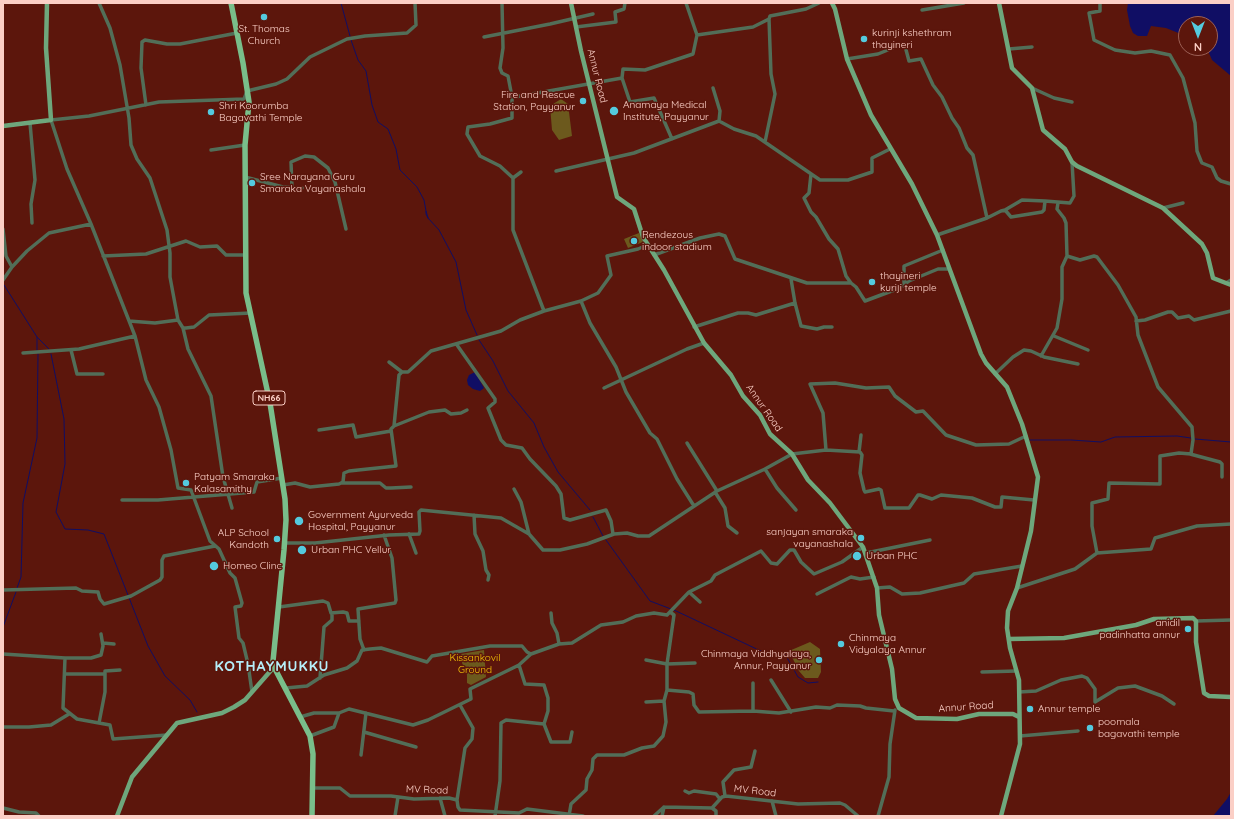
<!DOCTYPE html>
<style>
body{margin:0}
#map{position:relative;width:1234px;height:819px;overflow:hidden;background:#5c160c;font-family:Quicksand,sans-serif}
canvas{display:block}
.frame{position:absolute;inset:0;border:4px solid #fbcfc6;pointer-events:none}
.north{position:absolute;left:1178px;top:16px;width:40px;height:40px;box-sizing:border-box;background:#5c160c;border:1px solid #9c6056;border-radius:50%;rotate:180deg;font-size:11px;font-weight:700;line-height:16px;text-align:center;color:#fbcfc6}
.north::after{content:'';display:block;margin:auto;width:14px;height:18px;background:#54cade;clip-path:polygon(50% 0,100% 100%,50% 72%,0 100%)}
</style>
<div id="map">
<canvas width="1234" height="819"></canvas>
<div class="frame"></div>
<div class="north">N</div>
</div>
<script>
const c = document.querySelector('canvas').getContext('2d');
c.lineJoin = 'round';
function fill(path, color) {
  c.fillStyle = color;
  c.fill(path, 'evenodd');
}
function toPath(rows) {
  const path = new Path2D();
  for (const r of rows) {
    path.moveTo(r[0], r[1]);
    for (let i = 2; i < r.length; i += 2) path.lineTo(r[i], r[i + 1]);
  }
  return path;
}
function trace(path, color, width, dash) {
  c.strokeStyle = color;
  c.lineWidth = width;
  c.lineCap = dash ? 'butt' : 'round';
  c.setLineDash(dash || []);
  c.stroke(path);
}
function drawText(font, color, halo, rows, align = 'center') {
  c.font = font + ' Quicksand,sans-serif';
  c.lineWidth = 3;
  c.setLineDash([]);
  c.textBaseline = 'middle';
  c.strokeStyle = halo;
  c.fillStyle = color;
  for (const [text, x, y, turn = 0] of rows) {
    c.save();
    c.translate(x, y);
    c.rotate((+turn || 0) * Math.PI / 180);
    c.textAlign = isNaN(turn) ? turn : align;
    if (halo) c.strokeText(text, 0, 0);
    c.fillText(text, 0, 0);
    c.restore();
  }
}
const green = toPath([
 [561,99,568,104,572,136,559,140,552,130,550,106],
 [639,233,643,242,628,248,624,239],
 [810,642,820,649,821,672,818,678,805,678,799,671,789,651],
 [484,650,486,677,471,685,467,683,467,675,462,663,461,654]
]);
const water = toPath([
 [1128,3,1231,3,1231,76,1212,60,1209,53,1208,48,1210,48,1210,24,1204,21,1201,24,1186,24,1186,36,1166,28,1151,26,1147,36,1138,36,1133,33,1130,26,1127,10],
 [475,372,484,388,480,391,473,389,468,385,467,380,469,375],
 [1231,792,1231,816,1213,816,1227,799]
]);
const stream = toPath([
 [341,3,350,36],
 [351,40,358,60,366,71,372,105,378,122,388,129,396,149,400,170,417,187,424,200,426,211],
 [428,218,426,211,426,214,428,218,439,230,456,262,466,310,477,335],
 [4,285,37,337,37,350],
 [37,337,49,349],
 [479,340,493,361,508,391,534,423,544,447,558,472,590,510],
 [51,354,64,419,65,464,56,512,65,529,88,530,104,534,148,646,165,676,190,700,197,712],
 [1195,439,1231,442],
 [1030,440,1071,440,1101,442,1115,437,1177,436,1191,438],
 [593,517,603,536],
 [606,540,650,601,671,609],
 [17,588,21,577,23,503,37,438,38,354],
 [674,610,763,652,785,654,798,677,808,683,818,682],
 [3,627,16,592],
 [3,690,3,707]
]);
const minor = toPath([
 [99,3,110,28,120,65,129,118,131,145,137,159,150,178,167,230,170,253,170,277,178,320],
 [502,3,503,48,500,68,502,73,508,76,512,97,515,97,622,78,623,69,645,70,693,54,697,35,753,27,769,19,770,16,806,9,819,3],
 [686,3,697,35],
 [1100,3,1100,11,1089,13,1094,40,1115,50,1135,53,1151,51,1170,55,1183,78,1195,123,1197,151,1201,161,1202,163,1212,167,1217,178,1221,181,1231,184],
 [922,10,964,3],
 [576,27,616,22,615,12,624,9,625,3],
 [484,37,550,24,593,14],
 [1009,49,1032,47],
 [847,59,878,54,900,45,905,46,909,61,921,59,933,85,942,97,952,118,959,128,967,148,973,155,987,218],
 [622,78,630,102,654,98,672,139],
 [713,88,720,111,719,121],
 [1032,88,1054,98,1072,102],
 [512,97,512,118,490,124,468,127,467,134,480,156,500,166,513,178],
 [146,105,141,68,142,42,145,40,167,44,180,44,237,33],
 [30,123,35,180,31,204,32,223],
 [765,142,775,94,771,74,769,19],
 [211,150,245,145],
 [556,171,634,153,719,121,734,129,756,136,820,180,848,180,872,172,872,158,890,149],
 [521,172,513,178,513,230,544,311],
 [811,174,809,193,804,198,811,212,816,217,829,239,838,249,846,276,851,283],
 [245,177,283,187,302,188],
 [292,188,291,162,305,156,314,157,328,168,335,182,346,229],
 [1058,203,1057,209,1064,218,1066,223,1067,256],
 [1163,208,1183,203],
 [1005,210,1022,200,1045,201],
 [91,224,135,336,146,380,159,407,171,450,178,488,191,490,210,541,219,549,230,573,235,578,242,603,241,606,235,607,239,638,243,643,248,664,252,692],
 [3,229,6,256,12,267],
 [937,235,987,218,1001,211,1005,210,1011,217,1042,212,1044,210,1045,201,1070,203,1074,196,1072,162],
 [654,255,700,238,719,234,725,236,735,259,807,283,851,283,856,287,865,301,897,289,909,281,938,269,949,269],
 [103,256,146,254,186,241,200,247,217,246,226,255,245,255],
 [791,279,795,303,801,326,817,329,824,327,832,327],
 [3,280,12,267,27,251,49,233,91,224,67,169,51,120,89,116,159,102,244,99,247,91,276,84,287,79,310,57,347,39,365,36,407,33,416,25,415,3],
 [1226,283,1231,280],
 [904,286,904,266,943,250],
 [581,301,590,323,616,367,626,392,650,433,657,439,677,479,694,506],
 [129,321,155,323,178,320,183,328,186,328,194,327,209,315,251,313],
 [1136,321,1145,320,1168,312,1172,312,1178,318,1189,316,1194,320,1231,311],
 [694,327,738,313,748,313,756,315,795,303],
 [183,328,188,349,211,396,223,477,232,508],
 [1054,336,1088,350],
 [457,345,495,399,495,402,488,408,501,440,506,445,522,448,530,459,556,486,561,494,564,518,570,520,606,510,611,521,613,534],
 [71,350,77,374,103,374],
 [23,353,79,349,135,336],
 [1041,356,1057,328,1062,299,1062,267,1067,256,1080,260,1094,256,1097,257,1118,285,1136,317,1138,335,1158,387,1192,427,1193,440,1191,454,1179,453,1160,456,1160,484,1109,483,1108,499,1092,503,1092,526,1097,553],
 [389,362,402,372],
 [995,374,1013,357,1024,350,1031,351,1044,357,1078,364],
 [604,388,687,349,704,343],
 [394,426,429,412,445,410,451,414,461,413,467,410],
 [319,430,353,425,356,437,391,431],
 [687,443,717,491],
 [826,450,860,452,862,455,860,473,864,490,865,492,879,489,881,490,885,508,909,508,918,495,920,495,932,499,941,495,972,498,995,507,1001,507,1002,497,1034,500],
 [859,452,861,435],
 [1190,454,1220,462,1222,464,1222,477],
 [765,469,777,488,796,510],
 [341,483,380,483,386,488,391,488,411,487],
 [283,485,295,483,310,487,339,484,343,482,344,473,349,471,396,466,391,429,394,426,399,375,402,372,408,372,431,351,501,331,520,320,544,311,581,301,598,293,611,275,607,256,638,249,647,245],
 [514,489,521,502,529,534],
 [715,492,725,508,728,526,737,533],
 [122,500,158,500,254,492,257,482,282,478],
 [474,515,475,534,483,551,486,570,489,575,488,580],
 [409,534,416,553],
 [285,543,315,543,389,535,419,534,420,531,419,512,421,510,501,518,529,534,543,550,560,550,587,544,614,534,627,533,638,536,649,536,717,491,765,469,792,454,826,450,823,413,810,384,835,383,866,388,889,387,895,396,916,412,923,411,946,435,976,445,1009,444,1026,436],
 [866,553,930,540],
 [877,588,890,587,902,594,920,593,964,583,974,574,1022,566],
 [1017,588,1075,569,1097,553,1151,549,1155,538,1197,526,1231,524],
 [3,590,76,588,82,591,98,592,100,599,104,604,131,596,160,580,162,577,162,560,164,556,215,546],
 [689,592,700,602],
 [817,594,851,577,860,579,874,577],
 [279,607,323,601,328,603,331,613,343,612,347,613,349,621,359,621],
 [551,613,552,623,557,633,559,644],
 [1196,621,1231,620],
 [103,643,114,644],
 [364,650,360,639,358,609,395,603,396,600,392,558,384,535],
 [3,654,65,658,63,708,77,719,110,725,113,739,167,735],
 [65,658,91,658,101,655,103,646,101,634],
 [646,660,667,664,695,663],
 [982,672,1016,671],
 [66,674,104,674],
 [320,678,324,627,332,620,332,613],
 [771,680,791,712],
 [753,683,753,711],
 [286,688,307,686,324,675,347,668,357,661,362,650,370,649,381,648,427,662,432,656,490,646,522,646,527,652,531,654],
 [667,690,667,664,674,615,670,612],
 [1019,692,1036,691,1061,680,1082,676,1087,678,1095,689,1095,702,1118,688,1135,686,1162,696,1174,704],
 [646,702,664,701],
 [300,717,314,713,339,713],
 [99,723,105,692,105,671,120,670],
 [544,724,551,742,570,742,572,732],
 [3,727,29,727,51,725,69,714],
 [364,732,416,747],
 [310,736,334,727,339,713,349,709,413,725,428,720,471,699,470,689,519,665,531,654,559,644,572,643,601,625,623,622,636,616,654,613,667,615,689,592,711,581,715,575,761,551,771,563,777,564,790,550,794,550,801,562,814,574,842,562,863,547],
 [1020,736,1078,731],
 [361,755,366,713],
 [312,788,340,788,350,796,391,796,414,799,449,798,457,800,458,807,460,810,519,813,527,809,583,816],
 [685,791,689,793,694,791,716,794,720,799],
 [725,796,723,782,734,770,751,767,755,751],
 [440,798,445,816],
 [457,800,465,748,472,739,473,728,460,705],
 [772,801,776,816],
 [3,808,19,812,36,813,39,816],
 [712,808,716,811,716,816],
 [395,816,398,797],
 [495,816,500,781,501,723,506,720,544,724,548,711,548,698,544,685,525,684,519,665],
 [569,816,571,804,586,790,587,779,592,770,593,759,597,755,624,755,642,748,654,746,663,736,666,722,664,701,667,690,689,692,693,694,694,705,699,712,753,711,779,713,816,707,830,708,837,705,860,706,866,708,894,711],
 [654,816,664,807,712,808,722,797,726,796,798,804,840,803,845,805,858,816],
 [662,816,664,807],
 [878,816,889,777,890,744,895,710]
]);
const major = toPath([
 [571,3,581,51,617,197,634,209,643,237,664,270,704,343,731,375,743,396,760,415,770,434,792,454,808,480,830,503,863,547,877,588,879,615,892,669,895,699,899,708,916,718,957,719,979,714,1013,714,1019,717],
 [832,3,835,9,847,59,871,115,912,184,937,235,981,354,986,363,1007,387,1022,424,1038,477,1031,531,1017,588,1008,611,1007,628,1010,648,1019,680,1020,744,1001,816],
 [999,3,1012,68,1032,88,1043,130,1065,149,1072,162,1077,166,1163,208,1202,244,1207,253,1213,278,1231,285],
 [3,126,51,120,46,48,47,3],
 [1009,639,1064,638,1136,625,1154,619,1193,618,1196,621,1196,642,1204,693,1209,696,1231,697],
 [117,816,132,777,177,723,222,713,234,707,245,700,274,667]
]);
const highway = toPath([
 [231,3,243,63,249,102,245,145,246,293,270,403,285,499,286,520,284,550,273,661,274,667,310,736,313,754,312,816]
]);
const markers = [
 [264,17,4,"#54cade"],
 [864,39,4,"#54cade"],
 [583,101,4,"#54cade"],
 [614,111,5,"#54cade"],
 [211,112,4,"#54cade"],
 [252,183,4,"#54cade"],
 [634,241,4,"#54cade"],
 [872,282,4,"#54cade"],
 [186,483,4,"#54cade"],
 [299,521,5,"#54cade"],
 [861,538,4,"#54cade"],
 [277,539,4,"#54cade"],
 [302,550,5,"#54cade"],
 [857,556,5,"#54cade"],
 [214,566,5,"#54cade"],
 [1188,629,4,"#54cade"],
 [841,644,4,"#54cade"],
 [819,660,4,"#54cade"],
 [1030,709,4,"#54cade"],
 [1090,728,4,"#54cade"]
];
const shields = [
 [269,398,32]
];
const shieldNames = [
 ["NH66",269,398]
];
const poiNames = [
 ["St. Thomas",264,29,"center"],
 ["Church",264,41,"center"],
 ["kurinji kshethram",872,33],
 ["thayineri",872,45],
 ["Fire and Rescue",575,95,"right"],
 ["Station, Payyanur",575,107,"right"],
 ["Anamaya Medical",623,105],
 ["Institute, Payyanur",623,117],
 ["Shri Koorumba",219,106],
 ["Bagavathi Temple",219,118],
 ["Sree Narayana Guru",260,177],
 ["Smaraka Vayanashala",260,189],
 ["Rendezous",642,235],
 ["indoor stadium",642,247],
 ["thayineri",880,276],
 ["kuriji temple",880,288],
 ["Patyam Smaraka",194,477],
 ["Kalasamithy",194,489],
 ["Government Ayurveda",308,515],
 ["Hospital, Payyanur",308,527],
 ["sanjayan smaraka",853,532,"right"],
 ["vayanashala",853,544,"right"],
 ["ALP School",269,533,"right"],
 ["Kandoth",269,545,"right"],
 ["Urban PHC Vellur",311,550],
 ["Urban PHC",866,556],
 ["Homeo Clinc",223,566],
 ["anidil",1180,623,"right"],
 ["padinhatta annur",1180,635,"right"],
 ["Chinmaya",849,638],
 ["Vidyalaya Annur",849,650],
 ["Chinmaya Viddhyalaya,",811,654,"right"],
 ["Annur, Payyanur",811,666,"right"],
 ["Annur temple",1038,709],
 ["poomala",1098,722],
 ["bagavathi temple",1098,734]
];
const streetNames = [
 ["Annur Road",597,76,76],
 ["Annur Road",764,408,55],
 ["Annur Road",966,707,-4],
 ["MV Road",427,790,2],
 ["MV Road",755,791,7]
];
const parkNames = [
 ["Kissankovil",475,658],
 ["Ground",475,670]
];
const districtNames = [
 ["KOTHAYMUKKU",272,667]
];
fill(green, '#6c591d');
fill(water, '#100e64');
trace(stream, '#100e64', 1);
trace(minor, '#526e58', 3.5);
trace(major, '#6ea77c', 4.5);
trace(highway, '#79be8a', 5.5);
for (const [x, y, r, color] of markers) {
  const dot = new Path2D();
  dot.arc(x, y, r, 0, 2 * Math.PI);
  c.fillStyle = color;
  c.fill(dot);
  trace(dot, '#5c160c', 1.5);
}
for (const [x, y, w] of shields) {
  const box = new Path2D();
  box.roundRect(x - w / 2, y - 7, w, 14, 3);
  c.fillStyle = '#5c160c';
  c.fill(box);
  trace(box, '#fbcfc6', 1);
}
drawText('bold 9px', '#fbcfc6', null, shieldNames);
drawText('10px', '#fbcfc6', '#5c160c', poiNames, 'left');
drawText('10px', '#fbcfc6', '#5c160c', streetNames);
drawText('10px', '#f4c506', '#5c160c', parkNames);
c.letterSpacing = '1px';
drawText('bold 14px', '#b5eef9', '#5c160c', districtNames);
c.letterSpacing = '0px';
</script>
